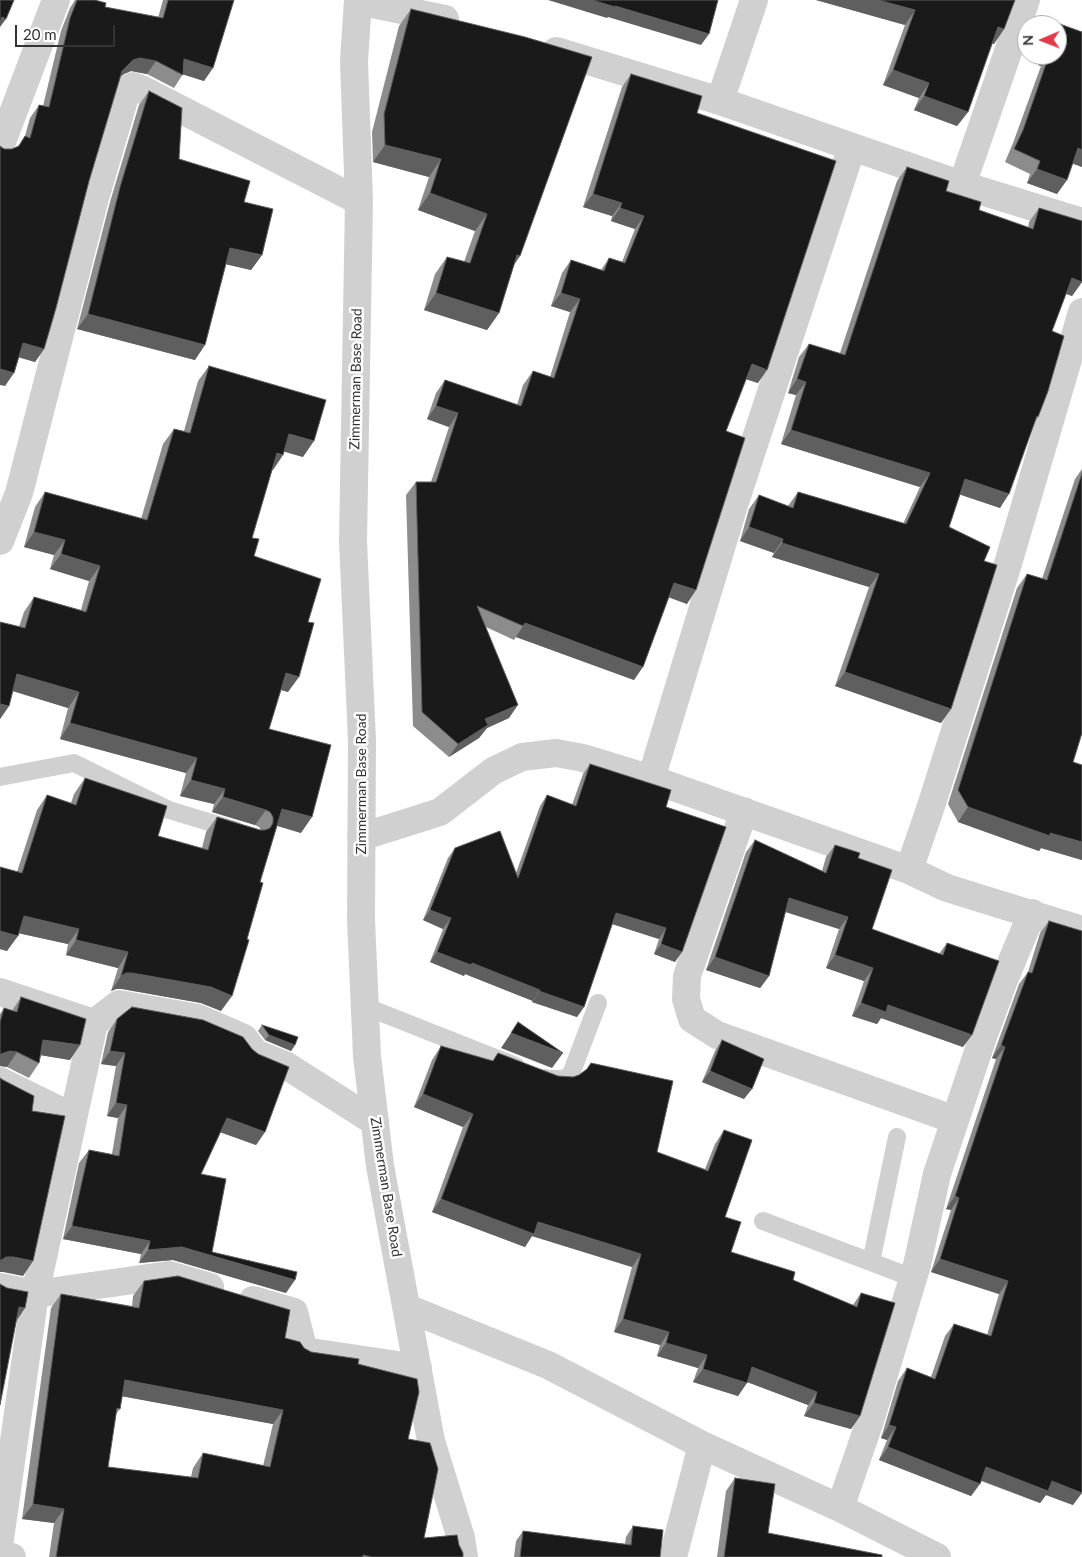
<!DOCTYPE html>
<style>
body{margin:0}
#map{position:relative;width:1082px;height:1557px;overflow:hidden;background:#fff;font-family:Lato,sans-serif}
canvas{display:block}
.north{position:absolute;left:1017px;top:15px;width:50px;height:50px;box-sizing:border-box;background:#fff;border:1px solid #adadad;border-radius:50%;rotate:269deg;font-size:14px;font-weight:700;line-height:20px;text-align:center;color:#333}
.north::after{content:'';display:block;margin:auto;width:18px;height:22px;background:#e63946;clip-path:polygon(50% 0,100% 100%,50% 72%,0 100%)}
.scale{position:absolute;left:15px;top:25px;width:100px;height:22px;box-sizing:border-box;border:2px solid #333;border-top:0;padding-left:6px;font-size:15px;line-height:18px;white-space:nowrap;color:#333;-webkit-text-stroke:4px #fff;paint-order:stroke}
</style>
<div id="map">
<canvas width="1082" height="1557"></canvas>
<div class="north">N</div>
<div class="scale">20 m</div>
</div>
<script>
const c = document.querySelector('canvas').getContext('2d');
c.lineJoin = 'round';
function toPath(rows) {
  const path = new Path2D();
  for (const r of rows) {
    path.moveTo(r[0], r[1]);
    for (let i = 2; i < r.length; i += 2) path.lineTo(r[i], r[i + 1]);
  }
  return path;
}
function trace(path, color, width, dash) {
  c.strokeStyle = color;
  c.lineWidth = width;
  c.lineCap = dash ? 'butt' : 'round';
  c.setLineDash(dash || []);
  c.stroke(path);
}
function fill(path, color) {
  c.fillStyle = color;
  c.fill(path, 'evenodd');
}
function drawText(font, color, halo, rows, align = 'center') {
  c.font = font + ' Lato,sans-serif';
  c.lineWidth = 5;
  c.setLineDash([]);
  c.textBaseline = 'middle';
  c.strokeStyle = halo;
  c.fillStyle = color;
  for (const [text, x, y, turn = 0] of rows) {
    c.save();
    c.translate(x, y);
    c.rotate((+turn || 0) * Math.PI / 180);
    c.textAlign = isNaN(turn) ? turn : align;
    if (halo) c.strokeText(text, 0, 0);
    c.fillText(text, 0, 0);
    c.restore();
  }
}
const lane = toPath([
 [0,777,74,763,169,810,235,830],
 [364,1006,516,1066],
 [545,1078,549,1079,564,1079,571,1074,598,1003],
 [763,1221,913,1278],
 [871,1262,897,1137]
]);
const street = toPath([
 [358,0,354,61,359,201,353,541,362,741,361,920,367,1056,380,1166,431,1441,461,1538,464,1557],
 [358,1,445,19],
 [556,51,720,101,962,185,1082,222],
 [720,101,754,0],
 [0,147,56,0],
 [962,185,1026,0],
 [0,541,19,493,95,198,126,93,129,89,133,86,141,89,359,201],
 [651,779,735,502,852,147],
 [744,811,687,976,686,999,692,1019,717,1035,955,1120],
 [361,837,440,812,493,771,522,757,556,753,583,758,651,779,909,870,931,806,1007,567,1082,312],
 [909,870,947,888,1082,930],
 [0,992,94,1023,119,1004,198,1018,244,1038,255,1053,287,1066,375,1122],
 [0,1081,73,1117],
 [0,1287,35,1294,169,1275,210,1287],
 [253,1300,294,1312,304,1351,418,1368],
 [407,1308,548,1365,702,1445,840,1508,937,1557],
 [840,1508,870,1421,917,1265,937,1174,983,1037,1004,980,1032,913],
 [0,1539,35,1294,94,1023],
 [0,1554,12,1557],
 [673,1557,702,1445]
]);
const wall = toPath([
 [75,0,95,0,105,7,158,18,163,0,234,0,204,81,183,74,174,88,147,74,131,71,124,74,121,76,89,181,44,349,35,362,19,357,5,386,4,149,12,149,18,146,25,136,30,118,39,105,43,106,61,31,70,8],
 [816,0,1015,0,1004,29,994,44,992,43,968,112,957,126,914,110,919,98,883,85,905,25],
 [411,9,514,265,499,313,487,330,424,310,435,274,447,257,464,262,475,231,418,210,429,177,373,162,372,132,399,26],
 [1057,23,1082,32,1082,167,1073,163,1057,194,1027,183,1030,174,1005,162,1013,143,1041,66,1038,65,1042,55,1057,55,1057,25,1056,25],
 [631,74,697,113,758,383,746,379,726,431,687,604,669,597,634,680,516,637,514,640,486,627,509,718,487,728,479,738,449,757,413,726,406,495,416,482,431,482,449,427,427,419,436,393,445,380,517,405,523,385,533,371,550,377,570,312,551,306,562,273,571,260,601,270,609,258,622,262,635,229,611,221,612,216,583,207,622,87],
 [149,91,179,159,244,202,262,255,251,270,226,264,195,360,77,329,110,202,139,105],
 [907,167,979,210,1028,228,1029,222,1039,208,1082,221,1082,282,1072,296,1066,294,1052,331,1038,417,1034,422,1000,508,960,494,949,527,984,561,941,723,835,686,869,587,772,557,774,553,740,541,749,509,759,495,788,506,798,492,903,524,920,487,781,444,796,395,788,393,799,357,809,344,840,353,897,181],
 [209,366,303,457,284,451,283,455,272,470,252,538,254,556,308,622,288,692,281,690,269,729,301,833,277,826,221,1011,201,1003,122,989,116,989,111,991,118,968,66,955,68,944,18,933,7,951,0,949,0,867,17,872,37,810,47,795,71,803,74,794,85,778,158,836,202,848,206,832,217,817,261,830,259,827,255,825,212,812,214,804,180,796,186,773,60,739,68,708,13,691,9,706,0,719,0,622,19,627,24,612,34,597,81,610,89,581,50,569,54,555,24,547,35,507,45,492,141,519,163,444,174,429,184,431,198,381],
 [1082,469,1082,733,1073,762,1082,765,1082,860,1041,848,1039,851,958,822,948,804,1017,588,1027,574,1042,579,1075,479],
 [590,764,666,807,675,962,654,954,659,939,612,924,584,1007,577,1017,532,1002,533,1001,465,974,464,976,430,962,443,929,423,920,448,858,455,848,516,873,540,806,547,795,572,805,583,774],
 [755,840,822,871,826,857,835,845,858,858,872,929,939,954,947,943,963,1047,881,1018,877,1024,852,1016,864,981,826,968,839,929,785,912,769,976,760,988,706,970,746,852],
 [1049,921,1073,1505,1046,1495,1040,1503,981,1481,971,1496,879,1460,887,1440,881,1438,898,1381,907,1368,931,1377,945,1336,954,1324,987,1335,999,1294,931,1272,951,1210,946,1209,996,1059,992,1058,998,1042,1019,984,1028,972,1040,933],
 [21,997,70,1060,41,1055,39,1063,29,1078,7,1067,0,1066,0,1014,4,1008,12,1011],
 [117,1019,265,1132,256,1145,220,1132,201,1174,212,1252,286,1293,173,1260,139,1263,141,1254,63,1239,79,1163,89,1150,112,1154,118,1118,107,1116,116,1066,101,1064,108,1032],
 [262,1025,295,1045,291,1051,265,1040,258,1031],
 [722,1040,744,1099,702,1082,715,1051],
 [441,1046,657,1152,705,1169,715,1144,724,1130,725,1217,731,1252,793,1280,853,1305,861,1293,860,1416,851,1429,804,1416,808,1405,747,1382,738,1396,693,1382,698,1368,657,1356,660,1345,614,1332,632,1267,532,1236,525,1247,432,1212,463,1127,414,1107,432,1060],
 [144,1281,285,1338,311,1352,358,1364,408,1439,424,1538,459,1545,463,1557,49,1557,54,1523,22,1519,51,1308,61,1294,132,1306,133,1296],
 [122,1396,273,1424,263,1466,203,1453,193,1468,191,1477,108,1467,116,1414,120,1409],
 [735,1478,768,1533,882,1557,717,1557,726,1491],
 [633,1526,660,1557,514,1557,516,1541,523,1531,625,1544,626,1537]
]);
const shadedWall = toPath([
 [548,0,592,0,615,6,709,34,701,45,608,17,607,18],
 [816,0,878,0,915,10,905,25],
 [2,17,6,19,0,27,0,20],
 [998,27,1004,29,994,44,988,42],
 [1045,55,1048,55,1041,66,1038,65],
 [140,58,156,61,147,74,131,71,124,74,113,84,122,71,133,60],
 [184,59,213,68,204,81,175,72],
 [893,70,929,83,919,98,883,85],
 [924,96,968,112,957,126,914,110],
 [385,145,441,159,429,177,373,162],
 [1078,148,1082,150,1082,167,1068,162],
 [1037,169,1067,180,1057,194,1027,183],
 [430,193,487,214,475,231,418,210],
 [593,194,622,203,612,216,583,207],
 [620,208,644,216,635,229,611,221],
 [230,248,262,255,251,270,220,263],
 [517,255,520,256,508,274],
 [1072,278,1082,282,1072,296,1062,292],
 [436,293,499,313,487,330,424,310],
 [561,293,580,299,570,312,551,306],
 [88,314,205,345,195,360,77,329],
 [23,343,44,349,35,362,14,356],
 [752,364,767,370,758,383,742,378],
 [0,369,14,373,5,386,0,385],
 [797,379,806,382,796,395,788,393],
 [436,406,458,413,449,427,427,419],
 [791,430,930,473,920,487,781,444],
 [289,434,314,441,303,457,278,450],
 [277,453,283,455,273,470,267,469],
 [965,479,1009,494,1000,508,955,493],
 [749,527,783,539,774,553,740,541],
 [34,532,65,540,54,555,24,547],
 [782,543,879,574,869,587,772,557],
 [61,554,100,566,89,581,50,569],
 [674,583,696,590,687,604,665,596],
 [525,623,643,667,634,680,516,637],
 [845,672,951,709,941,723,835,686],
 [286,673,299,677,288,692,275,688],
 [17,674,79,692,68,708,6,689],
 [0,704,9,706,0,719],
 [518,705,509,718,487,728,479,738,449,757,458,744,485,719],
 [70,723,197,758,186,773,60,739],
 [191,780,225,789,214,804,180,796],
 [223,797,266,810,255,825,212,812],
 [968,807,1050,833,1082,842,1082,860,1041,848,1039,851,958,822],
 [282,809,312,817,301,833,272,824],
 [789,898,848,917,839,929,780,910],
 [430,910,451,918,443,929,423,920],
 [616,913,666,928,659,939,609,923],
 [24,916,79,929,68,944,13,932],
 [0,931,18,936,7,951,0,949],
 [76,940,128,952,118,968,66,955],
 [661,944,682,952,675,962,654,954],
 [437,952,472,963,540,990,533,1001,465,974,464,976,430,962],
 [835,955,873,968,864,981,826,968],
 [715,957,769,976,760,988,706,970],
 [126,973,132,973,211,987,232,996,221,1011,201,1003,122,989,116,989,111,991,121,976],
 [539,991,584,1007,577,1017,532,1002],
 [861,1003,888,1005,972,1035,963,1047,881,1018,877,1024,852,1016],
 [511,1033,563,1053,552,1068,501,1048],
 [269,1035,295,1045,291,1051,265,1040],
 [43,1040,80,1045,70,1060,33,1054],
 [1001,1045,1005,1047,996,1059,992,1058],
 [10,1051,17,1052,7,1067,0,1066,0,1055,1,1054],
 [110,1051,125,1053,116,1066,101,1064],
 [710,1071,752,1089,744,1099,702,1082],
 [423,1094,473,1114,463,1127,414,1107],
 [116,1103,127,1105,118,1118,107,1116],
 [227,1118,265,1132,256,1145,217,1131],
 [955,1196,959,1198,951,1210,946,1209],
 [441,1199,538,1222,641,1254,632,1267,532,1236,525,1247,432,1212],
 [72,1226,150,1241,141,1254,63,1239],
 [182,1247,295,1280,286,1293,173,1260,139,1263,148,1250],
 [6,1257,13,1257,33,1261,23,1276,3,1272,0,1272,0,1261],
 [940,1259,1008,1281,999,1294,931,1272],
 [19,1307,25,1308,15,1323],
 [623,1319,669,1332,660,1345,614,1332],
 [666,1343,707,1355,698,1368,657,1356],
 [752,1367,817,1392,808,1405,742,1380],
 [703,1369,747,1383,738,1396,693,1382],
 [125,1380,283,1410,273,1424,115,1395],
 [814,1403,860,1416,851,1429,804,1416],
 [889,1425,896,1427,887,1440,881,1438],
 [888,1447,980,1484,971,1496,879,1460],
 [986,1467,1052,1481,1082,1493,1073,1505,1046,1495,1040,1503,978,1479],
 [33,1504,64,1509,54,1523,22,1519]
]);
const building = toPath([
 [0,0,14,0,6,19,2,17,0,23,0,0],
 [77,0,95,0,106,3,105,7,163,18,168,0,234,0,213,68,184,59,183,75,156,61,140,58,133,60,122,71,89,181,56,308,44,349,23,343,14,373,0,369,0,146,4,149,12,149,19,146,25,136,30,138,39,105,49,107,70,18,77,0],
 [592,0,718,0,709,34,615,6,615,7,592,0],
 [878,0,1015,0,1004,29,998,27,968,112,924,96,929,83,893,70,915,10,878,0],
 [411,9,525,37,592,57,520,256,517,255,499,313,436,293,447,257,470,263,487,214,430,193,441,159,385,145,384,114,411,9],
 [1057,23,1082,32,1082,150,1078,148,1067,180,1037,169,1040,161,1014,149,1023,130,1049,55,1057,55,1057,23],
 [631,74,702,96,697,113,836,161,767,370,752,364,726,431,745,438,696,590,674,583,643,667,525,623,523,626,477,606,518,705,485,719,488,725,458,744,422,712,416,482,436,482,458,413,436,406,445,380,521,406,533,371,554,378,580,299,561,293,571,260,604,271,609,258,625,263,644,216,620,208,622,203,593,194,631,74],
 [149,91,182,108,179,159,250,181,244,202,273,209,262,255,230,248,205,345,88,314,120,187,149,91],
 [907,167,949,181,946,191,981,202,979,210,1033,229,1039,208,1082,221,1082,282,1072,278,1052,331,1064,336,1048,391,1038,417,1037,416,1009,494,965,479,949,527,990,547,984,561,997,565,951,709,845,672,879,574,782,543,783,539,749,527,759,495,793,508,798,492,906,524,930,473,791,430,806,382,797,379,809,344,845,355,907,167],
 [209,366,326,400,314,441,289,434,283,455,277,453,252,538,259,539,254,556,321,579,308,622,314,623,299,677,286,673,269,729,331,745,312,817,282,809,260,882,263,883,247,939,249,940,232,996,211,987,132,973,126,973,121,976,128,952,76,940,79,929,24,916,18,936,0,931,0,867,22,873,47,795,76,805,85,778,167,806,158,836,208,850,217,817,260,830,265,830,270,828,273,823,273,817,270,812,266,810,223,797,225,789,191,780,197,758,70,723,79,692,17,674,9,706,0,704,0,622,25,628,34,597,86,612,100,566,61,554,65,540,34,532,45,492,147,520,174,429,190,433,209,366],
 [1082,473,1082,733,1073,762,1082,765,1082,842,1050,833,1050,836,968,807,958,790,1027,574,1047,580,1082,473],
 [590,764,671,790,666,807,726,827,682,952,661,944,666,928,616,913,584,1007,539,991,540,990,472,963,471,965,437,952,451,918,430,910,455,848,500,831,518,878,547,795,576,806,590,764],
 [755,840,826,873,835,845,860,853,858,858,892,870,872,929,943,955,947,943,999,961,972,1035,888,1005,886,1012,861,1003,873,968,835,955,848,917,789,898,769,976,715,957,755,840],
 [1049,921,1082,931,1082,1493,1052,1481,1048,1491,986,1467,980,1484,888,1447,896,1427,889,1425,907,1368,935,1379,954,1324,991,1336,1008,1281,940,1259,959,1198,955,1196,1005,1047,1001,1045,1028,972,1032,973,1049,921],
 [21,997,86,1019,80,1045,43,1040,39,1063,17,1052,10,1051,1,1054,0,1055,0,1022,4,1008,17,1012,21,997],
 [132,1007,203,1020,243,1037,252,1049,258,1054,289,1067,265,1132,227,1118,201,1174,226,1179,212,1252,297,1272,295,1280,182,1247,148,1250,150,1241,72,1226,89,1150,119,1156,127,1105,116,1103,125,1053,110,1051,117,1019,132,1007],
 [518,1022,563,1053,511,1033,518,1022],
 [262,1025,298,1037,295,1045,269,1035,262,1025],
 [722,1040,764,1059,752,1089,710,1071,722,1040],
 [441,1046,493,1061,498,1053,558,1076,573,1077,579,1075,587,1069,591,1063,673,1081,657,1152,708,1171,724,1130,752,1140,725,1217,741,1222,731,1252,795,1272,793,1280,857,1307,861,1293,895,1303,860,1416,814,1403,817,1392,752,1367,747,1383,703,1369,707,1355,666,1343,669,1332,623,1319,641,1254,538,1222,534,1234,441,1199,473,1114,423,1094,441,1046],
 [0,1078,3,1080,34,1096,32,1111,65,1116,33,1261,13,1257,6,1257,0,1261,0,1078],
 [178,1276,290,1310,285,1338,300,1342,304,1348,311,1352,359,1359,358,1364,417,1379,419,1392,408,1439,430,1443,438,1469,424,1538,457,1535,459,1545,463,1553,463,1557,372,1557,363,1555,363,1557,56,1557,64,1509,33,1504,61,1294,139,1308,144,1281,178,1276],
 [125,1380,283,1410,270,1467,203,1453,198,1478,108,1467,117,1408,120,1409,125,1380],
 [0,1284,7,1288,28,1292,25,1308,19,1307,0,1405,0,1284],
 [735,1478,775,1484,768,1533,882,1555,882,1557,724,1557,735,1478],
 [633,1526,663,1530,660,1557,520,1557,523,1531,631,1545,633,1526]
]);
const streetNames = [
 ["Zimmerman Base Road",356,379,-89],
 ["Zimmerman Base Road",361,784,-90],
 ["Zimmerman Base Road",386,1187,81]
];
trace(lane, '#d0d0d0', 18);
trace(street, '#d0d0d0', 28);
fill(wall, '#8c8c8c');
fill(shadedWall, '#5f5f5f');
fill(building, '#1a1a1a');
trace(building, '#5f5f5f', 1);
drawText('14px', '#333', '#fff', streetNames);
</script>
